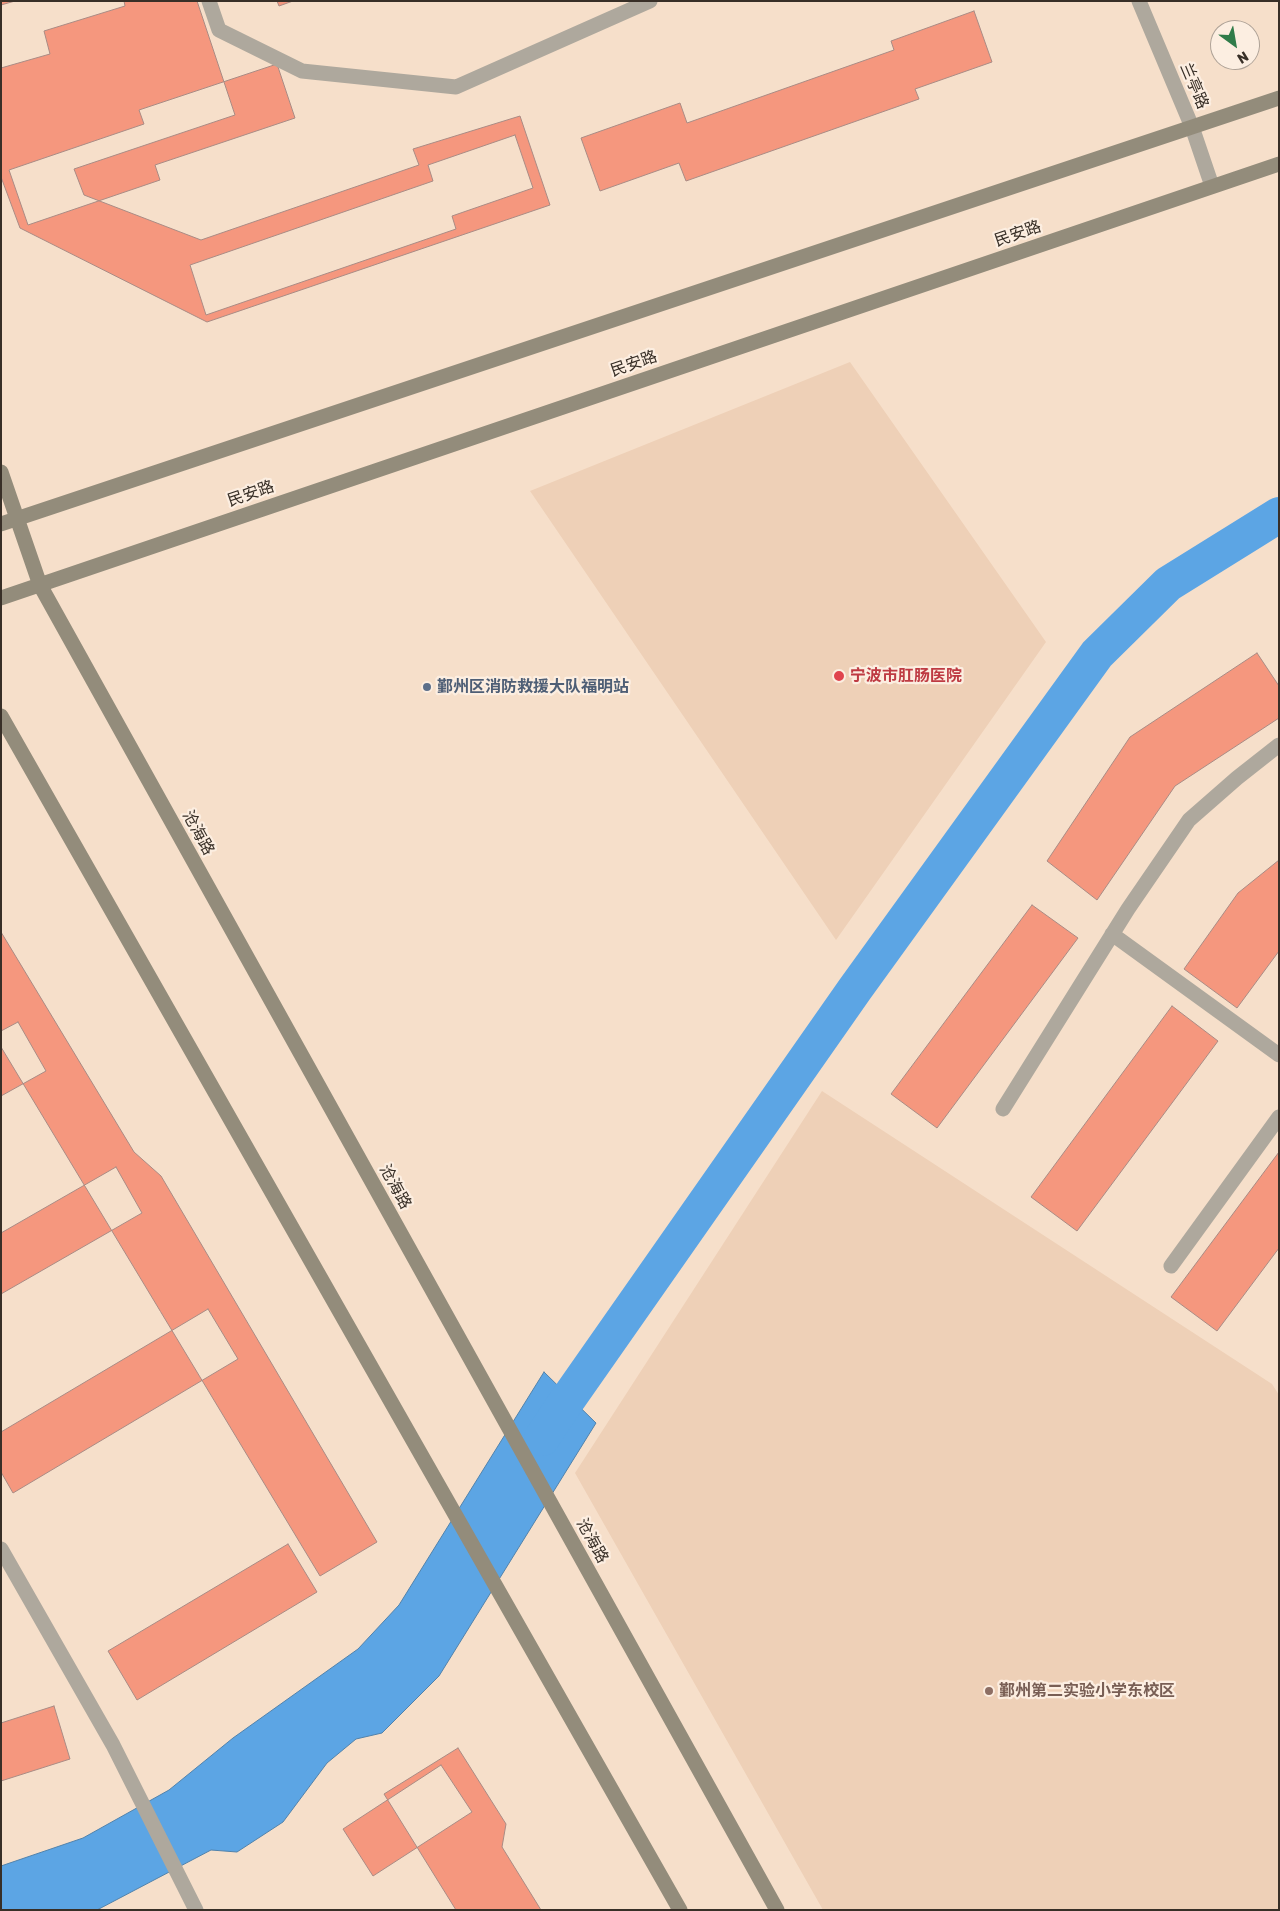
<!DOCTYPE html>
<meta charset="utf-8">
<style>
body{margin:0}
#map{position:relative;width:1280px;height:1911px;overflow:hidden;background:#f6dfca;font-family:Rubik,sans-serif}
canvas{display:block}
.frame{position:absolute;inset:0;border:2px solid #382f27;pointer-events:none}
.north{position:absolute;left:1210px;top:20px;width:50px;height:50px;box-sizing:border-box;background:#fceee1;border:1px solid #aea297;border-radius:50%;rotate:148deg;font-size:14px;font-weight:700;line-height:20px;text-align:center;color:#382f27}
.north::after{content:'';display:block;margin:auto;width:18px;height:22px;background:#307c4a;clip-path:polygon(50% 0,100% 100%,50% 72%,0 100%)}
</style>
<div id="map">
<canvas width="1280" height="1911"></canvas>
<div class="frame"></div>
<div class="north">N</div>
</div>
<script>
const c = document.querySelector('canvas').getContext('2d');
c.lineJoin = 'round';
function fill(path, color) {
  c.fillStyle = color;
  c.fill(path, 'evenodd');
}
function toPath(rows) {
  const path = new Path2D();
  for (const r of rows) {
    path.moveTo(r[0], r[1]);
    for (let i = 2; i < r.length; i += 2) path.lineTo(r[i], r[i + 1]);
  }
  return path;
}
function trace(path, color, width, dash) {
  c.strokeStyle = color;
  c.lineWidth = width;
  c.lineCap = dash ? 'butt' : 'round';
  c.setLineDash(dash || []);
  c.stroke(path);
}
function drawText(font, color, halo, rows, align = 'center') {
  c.font = font + ' Rubik,"Noto Sans SC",sans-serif';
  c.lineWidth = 4.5;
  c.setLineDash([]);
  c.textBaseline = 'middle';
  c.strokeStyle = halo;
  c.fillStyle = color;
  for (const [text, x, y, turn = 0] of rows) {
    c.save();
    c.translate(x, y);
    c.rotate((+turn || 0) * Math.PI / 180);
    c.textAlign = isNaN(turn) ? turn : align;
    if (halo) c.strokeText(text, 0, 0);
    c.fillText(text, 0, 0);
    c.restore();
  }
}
const built = toPath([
 [850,362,1046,642,836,940,530,491],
 [822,1091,1272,1384,1279,1395,1279,1910,823,1910,575,1473]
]);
const water = toPath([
 [544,1372,596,1423,439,1676,382,1733,356,1739,327,1763,283,1822,237,1852,211,1850,97,1910,1,1910,1,1866,83,1838,169,1790,233,1738,358,1649,399,1605,544,1372]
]);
const canal = toPath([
 [542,1438,561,1409,855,989,1097,654,1168,584,1279,515]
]);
const building = toPath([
 [1,1,197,1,235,115,74,169,84,195,201,240,419,165,413,149,520,116,550,205,207,322,20,228,1,177,1,1],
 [15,1,124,1,125,6,44,31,50,54,1,68,1,5,15,1],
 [277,1,293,1,279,6,277,1],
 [974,11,992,62,915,89,919,99,686,181,679,163,600,191,581,138,680,103,687,123,894,50,891,41,974,11],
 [277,64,295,118,155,165,160,180,28,225,9,170,144,124,139,110,277,64],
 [515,135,533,188,452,216,456,229,206,315,190,265,433,181,428,165,515,135],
 [1257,653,1279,686,1279,718,1175,786,1097,900,1047,861,1130,737,1257,653],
 [1279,860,1279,951,1237,1008,1184,969,1238,893,1279,860],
 [1032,905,1078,938,937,1128,891,1094,1032,905],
 [1,932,134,1152,161,1176,377,1542,320,1576,1,1047,1,932],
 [1172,1006,1218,1041,1077,1231,1031,1197,1172,1006],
 [18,1022,46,1071,1,1096,1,1031,18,1022],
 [1279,1152,1279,1248,1217,1331,1171,1297,1279,1152],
 [116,1167,142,1213,1,1294,1,1233,116,1167],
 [208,1309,238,1359,13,1493,1,1472,1,1432,208,1309],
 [288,1544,317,1592,137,1700,108,1651,288,1544],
 [54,1706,70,1759,1,1781,1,1723,54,1706],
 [458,1748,506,1824,502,1847,541,1910,456,1910,384,1794,458,1748],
 [441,1765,472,1812,373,1876,343,1829,441,1765]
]);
const service = toPath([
 [209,1,219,30,302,71,456,87,650,1],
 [1112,934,1279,1055],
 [1003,1109,1128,909,1189,820,1237,778,1279,745],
 [1171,1266,1279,1117],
 [1,1549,113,1745,196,1910]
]);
const tertiary = toPath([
 [1139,1,1192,127,1212,186]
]);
const secondary = toPath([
 [1,472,40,585,777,1910],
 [1,524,1279,98],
 [1,598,1279,164],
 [1,716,680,1910]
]);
const markers = [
 [839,676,6,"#e0444e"],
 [427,687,5,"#5c6f8a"],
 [989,1691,5,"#8d6e63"]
];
const streetNames = [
 ["兰亭路",1194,86,67],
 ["民安路",1018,234,-19],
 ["民安路",634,364,-19],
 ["民安路",251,494,-19],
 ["沧海路",198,833,61],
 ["沧海路",395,1187,61],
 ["沧海路",592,1541,61]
];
const healthNames = [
 ["宁波市肛肠医院",850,676]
];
const serviceNames = [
 ["鄞州区消防救援大队福明站",437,687]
];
const educationNames = [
 ["鄞州第二实验小学东校区",999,1691]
];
fill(built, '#eed0b7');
fill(water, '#5ca5e4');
trace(water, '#5182ab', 1);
trace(canal, '#5ca5e4', 36);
fill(building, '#f5977e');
trace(building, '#a98b84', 1);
trace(service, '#aea89d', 15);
trace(tertiary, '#aea89d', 15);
trace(secondary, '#938c7b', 15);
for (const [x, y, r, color] of markers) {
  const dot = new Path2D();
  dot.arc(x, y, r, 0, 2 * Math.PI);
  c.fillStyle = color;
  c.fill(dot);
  trace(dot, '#fceee1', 2);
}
drawText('16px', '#382f27', '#fceee1', streetNames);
drawText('bold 16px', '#be3a42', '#fceee1', healthNames, 'left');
drawText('bold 16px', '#4e5e75', '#fceee1', serviceNames, 'left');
drawText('bold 16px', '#785e54', '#fceee1', educationNames, 'left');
</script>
